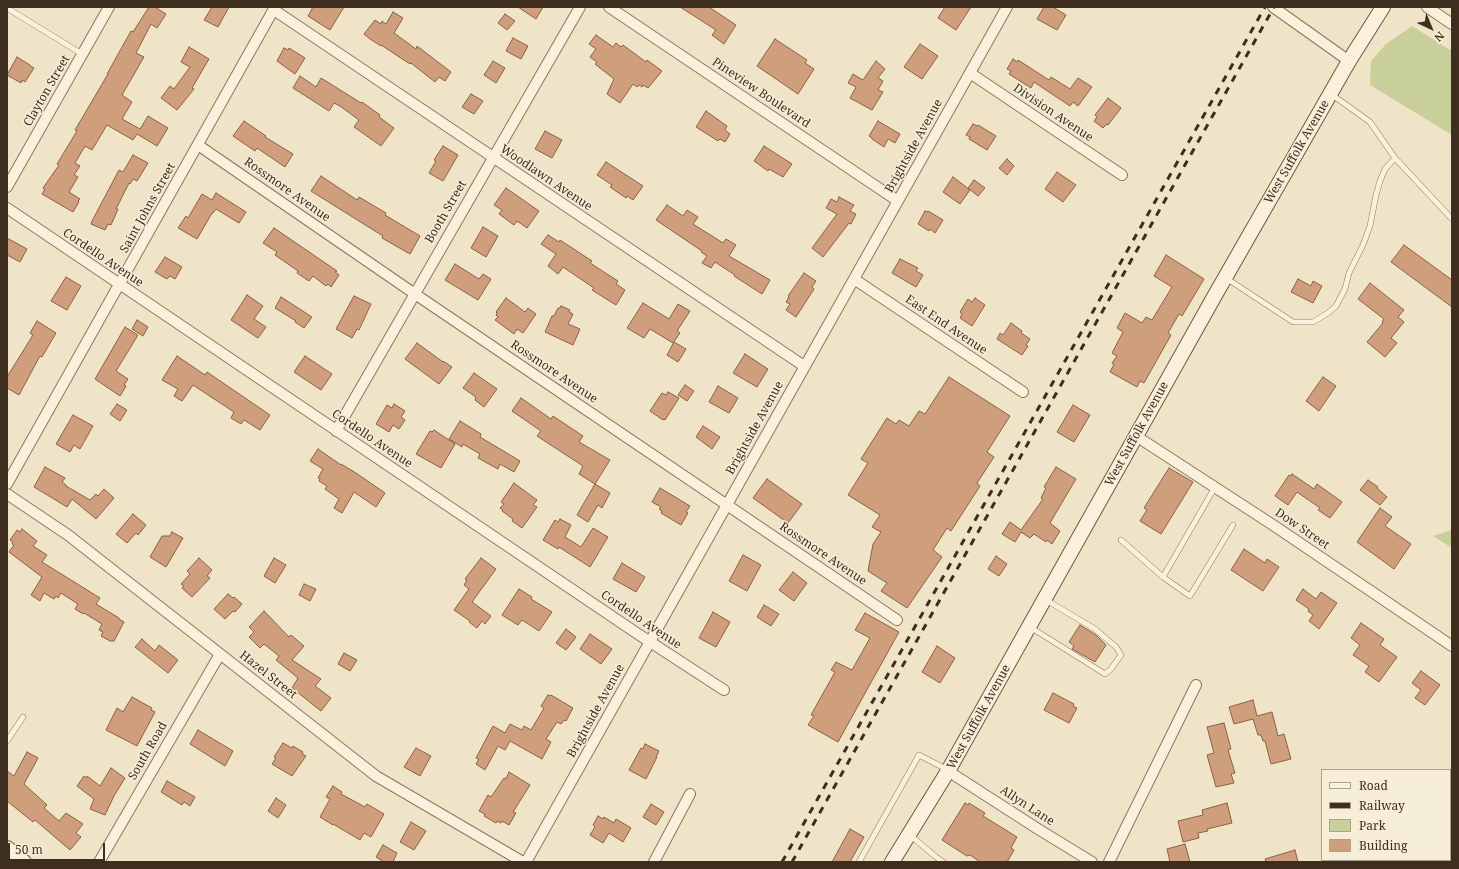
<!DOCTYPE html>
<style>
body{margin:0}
#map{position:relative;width:1459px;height:869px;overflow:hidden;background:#f0e4c8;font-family:"Noto Serif",serif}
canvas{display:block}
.frame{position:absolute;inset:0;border:8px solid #3d2e20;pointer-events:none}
.legend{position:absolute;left:1321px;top:769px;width:130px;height:92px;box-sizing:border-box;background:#f7eed8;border:1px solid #ada18e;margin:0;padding:5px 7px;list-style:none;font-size:12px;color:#3d2e20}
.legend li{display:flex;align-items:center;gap:8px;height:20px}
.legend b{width:20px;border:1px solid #ada18e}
.north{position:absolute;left:1411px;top:8px;width:40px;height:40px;-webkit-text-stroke:3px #f7eed8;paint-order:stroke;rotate:136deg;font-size:11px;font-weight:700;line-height:16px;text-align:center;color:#3d2e20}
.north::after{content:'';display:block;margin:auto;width:14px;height:18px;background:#3d2e20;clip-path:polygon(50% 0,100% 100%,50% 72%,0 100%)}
.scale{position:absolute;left:8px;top:843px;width:97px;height:18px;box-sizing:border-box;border:2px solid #3d2e20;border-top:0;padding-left:5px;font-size:12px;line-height:14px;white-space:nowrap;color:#3d2e20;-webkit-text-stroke:3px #f7eed8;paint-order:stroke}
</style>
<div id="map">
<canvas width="1459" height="869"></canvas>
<div class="frame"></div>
<ul class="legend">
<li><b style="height:5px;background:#faf1dc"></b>Road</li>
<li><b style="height:5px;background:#3d2e20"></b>Railway</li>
<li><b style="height:11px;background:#c9cf9b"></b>Park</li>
<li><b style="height:11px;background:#cf9f7d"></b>Building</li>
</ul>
<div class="north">N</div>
<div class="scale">50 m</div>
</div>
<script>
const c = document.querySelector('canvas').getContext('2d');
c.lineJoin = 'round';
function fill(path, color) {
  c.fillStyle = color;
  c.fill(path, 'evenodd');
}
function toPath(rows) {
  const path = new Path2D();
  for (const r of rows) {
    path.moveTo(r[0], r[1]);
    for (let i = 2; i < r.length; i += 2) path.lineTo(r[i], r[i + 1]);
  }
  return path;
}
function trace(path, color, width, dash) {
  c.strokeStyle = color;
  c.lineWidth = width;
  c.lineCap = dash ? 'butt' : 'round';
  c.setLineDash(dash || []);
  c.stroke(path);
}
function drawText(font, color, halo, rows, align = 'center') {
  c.font = font + ' "Noto Serif",serif';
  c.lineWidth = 3;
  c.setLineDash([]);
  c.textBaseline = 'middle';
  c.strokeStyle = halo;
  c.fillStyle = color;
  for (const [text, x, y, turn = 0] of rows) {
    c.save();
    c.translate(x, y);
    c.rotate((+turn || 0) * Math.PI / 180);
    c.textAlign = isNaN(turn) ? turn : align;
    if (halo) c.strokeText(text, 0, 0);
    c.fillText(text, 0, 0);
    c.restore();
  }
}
const green = toPath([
 [1412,26,1452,51,1452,135,1370,85,1371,61,1386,44],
 [1452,530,1452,548,1433,536]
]);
const building = toPath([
 [149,7,155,7,166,14,157,28,151,24,136,53,144,57,122,95,132,102,122,119,140,129,148,116,168,128,157,146,137,134,133,140,107,125,92,150,85,146,75,163,80,166,74,175,78,177,69,192,80,199,78,201,79,202,73,212,42,194,45,189,43,188,59,165,57,164,77,131,75,130,108,74,107,74,131,31,133,32,149,7],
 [212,7,229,7,218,27,204,20,212,7],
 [313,7,344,7,330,30,308,16,313,7],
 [518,7,543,7,536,19,518,7],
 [680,7,709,7,736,25,724,44,712,35,716,30,680,7],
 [945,7,971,7,956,30,938,18,945,7],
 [1044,7,1053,7,1066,15,1057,30,1037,19,1044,7],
 [393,12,403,18,394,33,416,49,417,46,451,72,445,81,439,77,435,82,411,63,410,64,381,45,381,46,370,39,364,34,375,20,381,24,382,21,386,24,393,12],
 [505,14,515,21,507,30,498,23,505,14],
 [596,35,613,47,616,43,621,47,623,45,646,62,647,60,662,71,648,88,643,85,642,87,639,85,637,87,633,84,620,103,607,94,614,79,595,64,597,62,590,57,596,49,589,44,596,35],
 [513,38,528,46,521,59,506,51,513,38],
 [775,39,807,60,805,63,814,69,798,94,757,66,775,39],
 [920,44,938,56,922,79,904,67,920,44],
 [189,47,209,59,192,88,194,89,177,110,161,98,170,86,174,89,190,67,181,62,189,47],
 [284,48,288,50,289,48,305,58,295,74,277,61,284,48],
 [17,57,30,65,30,66,34,68,25,82,22,80,21,83,7,75,17,57],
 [1013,59,1017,62,1018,60,1049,80,1051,77,1070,89,1078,78,1092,87,1078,106,1073,102,1070,106,1034,82,1031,88,1009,74,1011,71,1007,69,1013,59],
 [493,61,505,68,496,83,484,75,493,61],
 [876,61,885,69,878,78,883,81,878,90,883,92,872,110,850,98,856,87,848,83,853,74,863,80,876,61],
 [300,76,316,87,321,78,361,103,362,102,380,115,379,117,394,128,381,146,354,127,359,120,340,106,334,103,329,111,293,88,300,76],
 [471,94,483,101,474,114,462,107,471,94],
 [1108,98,1121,108,1108,125,1107,124,1103,128,1094,121,1097,117,1095,115,1108,98],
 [706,111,727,126,725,130,730,134,725,142,720,139,718,141,696,127,706,111],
 [244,121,266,136,265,137,293,154,285,167,257,148,255,151,233,136,244,121],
 [878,121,900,134,895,143,888,139,884,147,872,139,872,138,869,136,878,121],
 [973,124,977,126,978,125,996,136,987,150,969,139,970,137,966,135,973,124],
 [545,131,562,140,552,158,535,149,545,131],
 [443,146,458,155,443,181,429,173,436,161,434,160,443,146],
 [764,146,792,164,783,177,769,169,768,171,754,161,764,146],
 [133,155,148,163,137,181,133,179,130,184,129,183,116,209,118,209,111,225,108,224,105,230,91,224,92,221,119,170,123,172,133,155],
 [1007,159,1014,166,1007,175,999,168,1007,159],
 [606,162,643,186,633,200,627,196,626,198,610,187,612,185,597,175,606,162],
 [1057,172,1076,185,1063,202,1045,189,1057,172],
 [321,176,357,200,359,197,386,213,385,215,420,236,410,254,382,238,383,236,311,191,321,176],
 [953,177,970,190,960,204,943,192,953,177],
 [974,180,985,188,978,196,968,188,974,180],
 [506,188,539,211,527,228,517,221,514,225,499,214,502,210,494,205,506,188],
 [216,193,246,212,239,223,216,209,213,213,212,213,197,239,178,228,186,216,188,218,202,194,212,200,216,193],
 [839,197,854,205,850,211,856,214,851,224,849,223,823,257,812,248,837,214,826,208,831,199,837,202,839,197],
 [667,205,683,216,687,210,698,217,693,224,723,243,726,239,736,245,729,256,770,280,762,294,734,276,735,275,715,262,711,268,702,263,707,256,701,252,702,251,656,220,667,205],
 [925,211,927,212,928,211,943,220,935,233,930,229,929,231,918,224,925,211],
 [483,227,498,236,486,257,471,248,483,227],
 [274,228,337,271,335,272,339,275,331,287,328,284,326,286,313,276,309,281,297,273,298,271,275,255,277,252,263,243,274,228],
 [548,235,559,242,560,240,592,261,590,263,618,281,616,284,625,290,616,305,592,290,594,288,563,267,558,274,548,266,556,254,541,244,548,235],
 [7,238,27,249,20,262,7,255,7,238],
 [1404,245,1452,280,1452,307,1391,262,1404,245],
 [1166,255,1204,279,1182,316,1179,314,1168,333,1171,335,1144,383,1140,381,1137,387,1110,372,1114,364,1112,363,1117,356,1112,353,1123,332,1117,328,1125,313,1142,323,1146,317,1152,320,1172,287,1154,276,1166,255],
 [165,257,182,267,175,279,170,276,167,279,155,272,165,257],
 [900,259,918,268,916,271,923,275,916,287,892,273,900,259],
 [455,264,479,279,483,274,491,279,478,300,445,280,455,264],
 [804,273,816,281,812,287,814,289,796,317,786,310,790,304,786,302,789,297,788,296,804,273],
 [66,277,81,286,67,310,51,301,66,277],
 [1298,279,1311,286,1313,281,1322,286,1313,303,1291,292,1298,279],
 [1370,283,1404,310,1398,317,1404,322,1391,338,1397,343,1385,357,1367,342,1383,323,1382,322,1384,319,1358,299,1370,283],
 [247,295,263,306,254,319,266,327,258,338,231,320,247,295],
 [354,296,371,304,359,330,357,329,352,338,336,329,354,296],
 [281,297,312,317,304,328,295,322,296,321,275,308,281,297],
 [506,298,525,312,528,308,536,314,523,333,517,329,514,334,495,320,498,317,496,315,497,313,496,312,506,298],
 [975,298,985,305,972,326,960,318,962,314,960,312,968,299,972,302,975,298],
 [643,303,669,319,678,304,690,311,677,331,680,333,673,343,650,329,644,338,627,328,643,303],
 [561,306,570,310,569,312,573,314,568,324,580,329,573,345,545,332,552,316,554,316,558,308,560,308,561,306],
 [137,320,148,327,143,336,132,329,137,320],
 [37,321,56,333,42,357,40,356,19,395,7,388,7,377,33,335,30,333,37,321],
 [1011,323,1022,331,1021,333,1030,339,1026,345,1028,346,1022,355,997,339,1000,333,1003,335,1011,323],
 [125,327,138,335,116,371,128,379,124,385,126,386,120,396,95,379,125,327],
 [674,342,686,349,678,362,667,355,674,342],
 [417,343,443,362,443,361,452,367,439,384,405,359,417,343],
 [745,354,768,369,757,387,733,373,745,354],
 [177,356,205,375,207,372,270,415,260,430,244,420,241,424,231,418,234,412,193,385,182,401,174,396,178,389,162,380,177,356],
 [305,356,332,374,321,390,294,372,305,356],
 [474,373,497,389,484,407,475,400,476,397,463,388,474,373],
 [949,377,1010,416,987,452,994,457,977,483,980,486,951,531,947,528,933,550,942,557,907,608,881,591,887,583,868,571,873,544,881,532,872,527,880,515,848,495,868,463,861,459,887,418,896,424,899,420,909,426,919,411,925,414,949,377],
 [1323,377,1336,386,1319,411,1306,401,1323,377],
 [685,385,694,391,687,401,678,395,685,385],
 [718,386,738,398,729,413,709,402,718,386],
 [668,392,679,398,665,420,664,419,663,420,650,411,662,393,666,395,668,392],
 [521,398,551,419,553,416,583,436,579,442,610,460,595,484,579,474,583,466,537,436,541,431,512,411,521,398],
 [117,404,127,410,120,421,110,414,117,404],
 [394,404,405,411,401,417,405,420,399,429,393,425,389,432,376,424,387,405,392,408,394,404],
 [1073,405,1090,415,1074,442,1057,432,1073,405],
 [73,415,93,426,80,449,74,445,70,452,56,444,73,415],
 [460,421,481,434,480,437,520,461,514,472,500,464,498,469,478,458,480,454,463,444,462,447,449,439,460,421],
 [703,426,720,437,712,449,696,437,703,426],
 [434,430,455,444,441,468,416,454,430,431,432,432,434,430],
 [318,449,341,465,341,464,356,473,385,493,376,507,354,492,342,513,334,508,339,499,325,489,327,486,319,481,320,479,318,478,323,469,310,461,318,449],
 [45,467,65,478,62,482,66,485,66,486,90,500,96,494,98,496,104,489,114,498,96,519,72,499,67,507,34,487,45,467],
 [1056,467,1076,479,1050,523,1060,531,1052,544,1047,540,1046,542,1034,534,1030,538,1021,532,1015,542,1002,534,1010,522,1021,530,1043,499,1041,498,1046,488,1044,487,1056,467],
 [1169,468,1193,482,1161,534,1140,521,1147,510,1144,508,1169,468],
 [1292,474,1314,489,1317,484,1342,502,1330,518,1318,510,1320,508,1297,492,1288,505,1275,496,1289,475,1291,476,1292,474],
 [767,479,802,504,788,523,753,498,767,479],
 [1368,480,1378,487,1377,488,1387,497,1380,505,1360,490,1368,480],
 [514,483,537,500,533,505,537,507,522,528,512,521,513,519,502,511,503,510,500,508,504,504,501,502,514,483],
 [595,484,610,493,602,508,598,505,588,522,577,515,595,484],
 [660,488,690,506,686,512,688,513,681,525,661,513,662,511,659,509,661,507,652,502,660,488],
 [1380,508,1392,517,1385,526,1411,544,1394,569,1357,542,1380,508],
 [133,514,146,525,138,535,136,533,127,543,116,534,133,514],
 [560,519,571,525,565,537,581,547,593,528,608,537,590,567,559,547,558,549,543,540,555,520,558,522,560,519],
 [22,529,37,541,33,546,47,555,42,562,100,598,96,604,119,618,119,619,124,622,114,641,110,641,101,636,103,632,99,630,102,624,84,613,83,614,75,609,78,604,61,593,58,598,56,596,54,599,44,593,40,601,31,595,42,577,9,552,14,545,12,544,13,542,10,540,17,530,20,532,22,529],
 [172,532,183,538,166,567,150,557,162,536,170,536,172,532],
 [1244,549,1265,563,1267,559,1279,567,1263,591,1231,570,1244,549],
 [743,555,761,565,747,591,729,581,743,555],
 [996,556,1007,564,999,576,988,569,996,556],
 [199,558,212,570,207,576,210,578,192,597,182,588,184,586,181,584,190,574,187,571,199,558],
 [274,558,286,565,275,583,264,576,274,558],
 [481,558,496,569,472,602,491,616,485,624,482,621,477,628,469,622,470,621,454,610,469,589,464,585,467,580,465,579,481,558],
 [622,563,645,577,636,592,613,579,622,563],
 [793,572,807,583,794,601,779,590,793,572],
 [304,584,316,589,310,601,299,595,304,584],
 [519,589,532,597,531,599,552,612,539,631,522,620,518,625,502,615,519,589],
 [1303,589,1316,599,1321,592,1337,603,1319,629,1309,621,1313,615,1308,611,1309,609,1296,600,1303,589],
 [228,594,233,598,234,597,242,604,235,612,233,611,225,619,214,609,228,594],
 [764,605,779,614,771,626,757,617,764,605],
 [264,611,289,637,291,635,304,646,292,660,321,679,315,686,331,698,321,711,292,688,298,678,276,660,279,656,264,644,260,648,249,637,254,632,249,627,264,611],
 [713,612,730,622,716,647,699,638,713,612],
 [865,613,899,632,838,742,808,725,814,716,811,715,835,672,831,670,836,662,852,670,870,638,855,630,865,613],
 [1361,623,1384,639,1380,645,1397,657,1379,682,1365,672,1369,666,1353,655,1360,645,1351,638,1361,623],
 [1080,625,1096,635,1106,645,1095,662,1072,649,1074,646,1069,642,1080,625],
 [566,629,576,637,566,650,556,643,566,629],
 [590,634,612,649,601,664,580,649,590,634],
 [142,639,155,651,159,645,178,660,168,673,135,647,142,639],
 [937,646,955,658,940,683,922,672,937,646],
 [344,653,357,660,350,671,338,664,344,653],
 [1421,671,1440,685,1425,705,1415,698,1421,690,1412,683,1421,671],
 [1053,693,1074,704,1073,706,1077,708,1069,723,1044,710,1053,693],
 [548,695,550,696,551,695,573,708,566,721,564,720,561,724,557,722,546,739,551,742,542,759,510,741,505,750,498,746,485,770,476,764,479,759,476,758,493,726,505,733,510,724,522,730,524,726,531,730,544,708,541,706,548,695],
 [132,697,152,708,151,710,155,712,137,746,106,730,117,708,123,712,132,697],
 [1253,700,1257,716,1272,712,1278,736,1284,734,1291,759,1271,764,1265,741,1263,741,1261,735,1258,735,1253,719,1234,724,1229,707,1253,700],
 [1224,723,1231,749,1228,750,1235,773,1231,774,1234,783,1216,787,1207,755,1214,753,1207,727,1224,723],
 [198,730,233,751,225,766,190,744,198,730],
 [283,743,292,748,293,746,303,752,302,754,306,756,292,776,272,764,276,758,274,757,283,743],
 [645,744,659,751,656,757,657,757,646,779,629,770,641,748,643,749,645,744],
 [416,748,431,756,420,776,404,767,416,748],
 [27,752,38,758,24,784,47,805,44,808,59,821,66,813,83,824,76,833,81,837,70,850,35,820,33,822,7,801,7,771,14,776,27,752],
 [111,768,125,778,114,796,105,815,90,809,94,799,77,786,84,776,86,778,87,776,100,786,111,768],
 [509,772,530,785,513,812,516,813,509,825,502,821,501,823,497,821,496,823,484,816,485,814,479,811,488,795,491,797,504,778,506,779,509,772],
 [167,781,195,797,190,806,184,802,182,805,161,792,167,781],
 [333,786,342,792,341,794,365,807,367,804,384,814,371,837,364,833,360,840,333,824,333,825,320,817,330,799,326,797,333,786],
 [276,798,286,805,278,818,268,811,276,798],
 [965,803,968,805,969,803,985,813,983,816,1017,837,1011,848,1014,850,1007,862,980,862,970,855,967,856,942,840,965,803],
 [1227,803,1232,823,1207,829,1208,831,1198,833,1199,838,1183,842,1178,821,1203,815,1202,810,1227,803],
 [651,804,664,812,656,825,643,817,651,804],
 [598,816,603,819,604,817,614,823,616,819,631,828,623,842,609,833,603,843,590,835,595,827,593,825,598,816],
 [411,822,426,831,414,850,400,842,411,822],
 [850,829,864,837,850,862,832,862,850,829],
 [1185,844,1190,862,1170,862,1167,849,1185,844],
 [383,845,397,853,393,862,384,862,376,857,383,845],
 [1295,850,1298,862,1266,862,1265,859,1295,850]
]);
const service = toPath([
 [7,8,82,54],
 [1331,94,1370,122,1395,158,1452,219],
 [1226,278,1293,322,1313,322,1328,313,1336,306,1345,289,1349,273,1363,245,1370,226,1376,195,1380,181,1385,169,1395,158],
 [1121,540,1163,577,1190,596,1233,525],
 [1163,577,1215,487],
 [1030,627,1105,674,1111,669,1121,655,1116,647,1095,629,1046,600],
 [7,741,23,717],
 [910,835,936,857,943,862],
 [859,862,919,755,948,770]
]);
const minor = toPath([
 [609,7,898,201],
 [1273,7,1349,61],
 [1427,7,1452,24],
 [274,10,804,366],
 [970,73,1122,175],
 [198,145,415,294,897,620],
 [7,187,109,7],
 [7,208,638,634,724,690],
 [854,279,1023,392],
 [336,431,580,7],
 [1136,436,1273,525,1452,646],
 [7,484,275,7],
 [7,494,68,535,376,776,523,862],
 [948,771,1038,829,1092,862],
 [99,862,220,654],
 [526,862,1007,7],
 [654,862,690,794],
 [1109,862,1196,685]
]);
const secondary = toPath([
 [7,848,24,862],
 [892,862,948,771,1214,297,1349,61,1383,7]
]);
const rail = toPath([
 [782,862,1265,7],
 [792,862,1274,7]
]);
const streetNames = [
 ["Clayton Street",47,91,-60],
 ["Pineview Boulevard",761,93,34],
 ["Division Avenue",1053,113,34],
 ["Brightside Avenue",914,146,-61],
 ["West Suffolk Avenue",1297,152,-60],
 ["Woodlawn Avenue",546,178,34],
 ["Rossmore Avenue",287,190,35],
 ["Saint Johns Street",148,208,-61],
 ["Booth Street",446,212,-60],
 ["Cordello Avenue",103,258,34],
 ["East End Avenue",946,325,34],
 ["Rossmore Avenue",554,372,34],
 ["Brightside Avenue",755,428,-61],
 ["West Suffolk Avenue",1137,434,-61],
 ["Cordello Avenue",372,439,34],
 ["Dow Street",1302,529,34],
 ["Rossmore Avenue",823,554,34],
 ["Cordello Avenue",641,620,34],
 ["Hazel Street",268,675,38],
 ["Brightside Avenue",596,711,-61],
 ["West Suffolk Avenue",979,717,-61],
 ["South Road",148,751,-60],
 ["Allyn Lane",1027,806,33]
];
fill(green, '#c9cf9b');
fill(building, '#cf9f7d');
trace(building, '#8d5f41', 1);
trace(service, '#8d765c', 6);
trace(minor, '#8d765c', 12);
trace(secondary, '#6f573f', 16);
trace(service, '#faf1dc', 5);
trace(minor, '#faf1dc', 10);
trace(secondary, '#faf1dc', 14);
trace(rail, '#3d2e20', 3, [7, 7]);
drawText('12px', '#3d2e20', '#f7eed8', streetNames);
</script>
